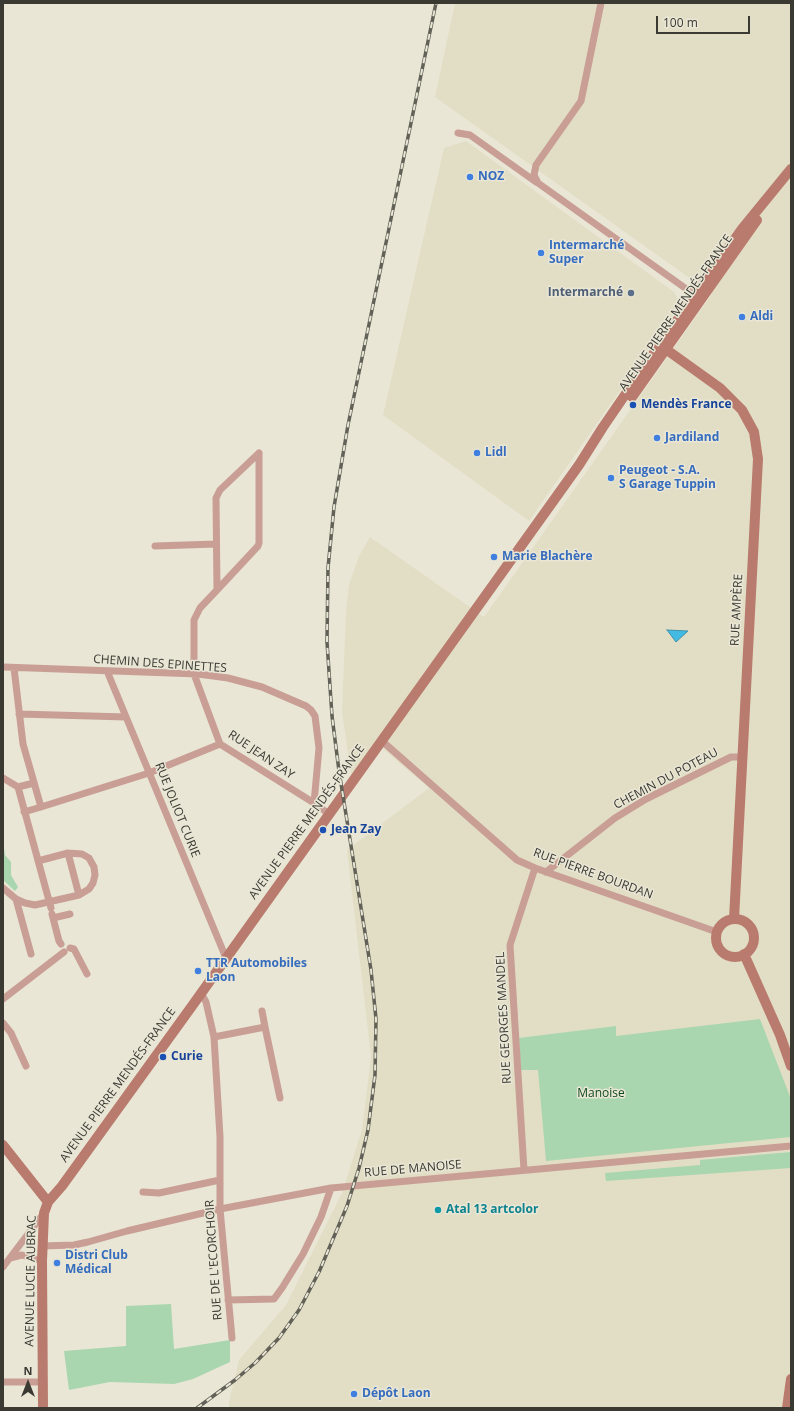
<!DOCTYPE html>
<meta charset="utf-8">
<style>
body{margin:0}
#map{position:relative;width:794px;height:1411px;overflow:hidden;background:#e9e6d5;font-family:"Open Sans",sans-serif}
canvas{display:block}
.frame{position:absolute;inset:0;border:4px solid #3a3932;pointer-events:none}
.north{position:absolute;left:8px;top:1363px;width:40px;height:40px;-webkit-text-stroke:3px #e9e6d5;paint-order:stroke;rotate:0deg;font-size:11px;font-weight:700;line-height:16px;text-align:center;color:#3a3932}
.north::after{content:'';display:block;margin:auto;width:14px;height:18px;background:#3a3932;clip-path:polygon(50% 0,100% 100%,50% 72%,0 100%)}
.scale{position:absolute;left:656px;top:16px;width:94px;height:18px;box-sizing:border-box;border:2px solid #3a3932;border-top:0;padding-left:5px;font-size:12px;line-height:14px;white-space:nowrap;color:#3a3932;-webkit-text-stroke:3px #e9e6d5;paint-order:stroke}
</style>
<div id="map">
<canvas width="794" height="1411"></canvas>
<div class="frame"></div>
<div class="north">N</div>
<div class="scale">100 m</div>
</div>
<script>
const c = document.querySelector('canvas').getContext('2d');
c.lineJoin = 'round';
function fill(path, color) {
  c.fillStyle = color;
  c.fill(path, 'evenodd');
}
function toPath(rows) {
  const path = new Path2D();
  for (const r of rows) {
    if (r.length === 3) {
      path.moveTo(r[0] + r[2], r[1]);
      path.arc(r[0], r[1], r[2], 0, 2 * Math.PI);
      continue;
    }
    path.moveTo(r[0], r[1]);
    for (let i = 2; i < r.length; i += 2) path.lineTo(r[i], r[i + 1]);
  }
  return path;
}
function trace(path, color, width, dash) {
  c.strokeStyle = color;
  c.lineWidth = width;
  c.lineCap = dash ? 'butt' : 'round';
  c.setLineDash(dash || []);
  c.stroke(path);
}
function drawText(font, color, halo, rows, align = 'center') {
  c.font = font + ' "Open Sans",sans-serif';
  c.lineWidth = 3;
  c.setLineDash([]);
  c.textBaseline = 'middle';
  c.strokeStyle = halo;
  c.fillStyle = color;
  for (const [text, x, y, turn = 0] of rows) {
    c.save();
    c.translate(x, y);
    c.rotate((+turn || 0) * Math.PI / 180);
    c.textAlign = isNaN(turn) ? turn : align;
    if (halo) c.strokeText(text, 0, 0);
    c.fillText(text, 0, 0);
    c.restore();
  }
}
const built = toPath([
 [455,3,791,3,791,1408,229,1408,229,1402,239,1360,286,1305,342,1193,362,1130,371,1057,347,850,429,788,376,743,351,775,342,712,346,612,349,584,359,556,370,537,484,617,712,294,435,97],
 [466,141,674,292,681,303,529,521,383,415,444,148]
]);
const green = toPath([
 [3,836,4,848,5,855,11,862,11,875,18,887,15,891,3,880],
 [760,1019,791,1099,791,1137,546,1161,538,1070,521,1070,519,1038,616,1026,616,1036],
 [791,1152,791,1168,606,1181,605,1173,700,1165,700,1160],
 [171,1304,174,1349,230,1340,230,1362,193,1379,174,1384,110,1382,69,1390,64,1351,126,1346,126,1306]
]);
const water = toPath([
 [667,630,688,631,676,642,667,630]
]);
const street = toPath([
 [601,3,581,101,536,165,534,175,538,183,699,298],
 [458,133,470,135,536,182],
 [259,453,259,543,258,546,217,590,216,498,220,490,259,453],
 [155,546,216,544],
 [217,590,200,608,194,620,194,674,220,744,314,803,329,814],
 [3,667,198,674,228,678,262,687,306,706,311,710,315,716,319,748,314,803],
 [14,668,23,744,41,807,24,812],
 [107,671,226,958],
 [19,714,126,717],
 [382,741,517,860,535,868,717,932],
 [3,778,18,787],
 [34,783,18,787,51,908],
 [41,807,149,773,220,744],
 [68,853,79,895],
 [546,872,615,818,646,799,731,757,743,757],
 [3,888,16,899,25,903,35,905,79,895,89,889,93,883,95,875,94,867,89,858,82,854,68,853,38,861],
 [16,899,31,954],
 [52,914,59,941,61,944],
 [53,918,70,914],
 [70,948,74,949,87,974],
 [201,993,206,1002,214,1037,220,1137,220,1209,232,1338],
 [3,999,64,952],
 [262,1011,265,1027],
 [3,1023,11,1033,26,1066],
 [214,1037,265,1027,280,1098],
 [524,1170,510,945,535,868],
 [143,1192,159,1193,220,1180],
 [42,1246,74,1245,88,1242,127,1231,220,1209,331,1188,791,1146],
 [10,1258,22,1255,42,1261],
 [3,1267,44,1213],
 [228,1300,274,1299,282,1288,303,1254,321,1217,331,1188],
 [3,1382,43,1382]
]);
const secondary = toPath([
 [660,345,720,388,742,410,754,432,758,459,734,919],
 [632,397,757,220],
 [735,938,19],
 [744,954,780,1035,791,1066],
 [3,1145,48,1202],
 [43,1408,42,1261,44,1213,48,1202,62,1186,192,1006,579,465,603,427,651,357,742,229,791,169],
 [787,1408,791,1379]
]);
const rail = toPath([
 [197,1408,235,1380,255,1363,279,1338,299,1310,319,1272,347,1206,359,1168,368,1130,375,1075,376,1019,371,970,339,771,332,716,327,642,328,568,334,507,348,425,436,3]
]);
const markers = [
 [470,177,4,"#3f7fe0"],
 [541,253,4,"#3f7fe0"],
 [631,293,4,"#5c6f8a"],
 [742,317,4,"#3f7fe0"],
 [633,405,4,"#1a4fb4"],
 [657,438,4,"#3f7fe0"],
 [477,453,4,"#3f7fe0"],
 [611,478,4,"#3f7fe0"],
 [494,557,4,"#3f7fe0"],
 [323,830,4,"#1a4fb4"],
 [198,971,4,"#3f7fe0"],
 [163,1057,4,"#1a4fb4"],
 [438,1210,4,"#0f9aa8"],
 [57,1263,4,"#3f7fe0"],
 [354,1394,4,"#3f7fe0"]
];
const shopNames = [
 ["NOZ",478,177],
 ["Intermarché",549,246],
 ["Super",549,260],
 ["Aldi",750,317],
 ["Jardiland",665,438],
 ["Lidl",485,453],
 ["Peugeot - S.A.",619,471],
 ["S Garage Tuppin",619,485],
 ["Marie Blachère",502,557],
 ["TTR Automobiles",206,964],
 ["Laon",206,978],
 ["Distri Club",65,1256],
 ["Médical",65,1270],
 ["Dépôt Laon",362,1394]
];
const serviceNames = [
 ["Intermarché",623,293]
];
const streetNames = [
 ["AVENUE PIERRE MENDÉS-FRANCE",676,313,-55],
 ["RUE AMPÈRE",737,610,-87],
 ["CHEMIN DES EPINETTES",160,664,4],
 ["RUE JEAN ZAY",261,755,34],
 ["CHEMIN DU POTEAU",666,779,-28],
 ["RUE JOLIOT CURIE",177,810,68],
 ["AVENUE PIERRE MENDÉS-FRANCE",307,822,-54],
 ["RUE PIERRE BOURDAN",593,874,20],
 ["RUE GEORGES MANDEL",504,1018,-93],
 ["AVENUE PIERRE MENDÉS-FRANCE",118,1085,-54],
 ["RUE DE MANOISE",413,1169,-5],
 ["RUE DE L'ECORCHOIR",214,1260,-94],
 ["AVENUE LUCIE AUBRAC",31,1281,-89]
];
const transitNames = [
 ["Mendès France",641,405],
 ["Jean Zay",331,830],
 ["Curie",171,1057]
];
const parkNames = [
 ["Manoise",601,1094]
];
const cultureNames = [
 ["Atal 13 artcolor",446,1210]
];
fill(built, '#e2dec5');
fill(green, '#a9d6af');
fill(water, '#42bae2');
trace(water, '#4093ad', 1);
trace(street, '#c99e95', 7);
trace(secondary, '#b97b6e', 10);
trace(rail, '#626157', 3.5);
trace(rail, '#e9e6d5', 2, [6]);
for (const [x, y, r, color] of markers) {
  const dot = new Path2D();
  dot.arc(x, y, r, 0, 2 * Math.PI);
  c.fillStyle = color;
  c.fill(dot);
  trace(dot, '#e9e6d5', 1.5);
}
drawText('bold 12px', '#366cbe', '#e9e6d5', shopNames, 'left');
drawText('bold 12px', '#4e5e75', '#e9e6d5', serviceNames, 'right');
drawText('12px', '#3a3932', '#e9e6d5', streetNames);
drawText('bold 12px', '#164399', '#e9e6d5', transitNames, 'left');
drawText('12px', '#0f4921', '#e9e6d5', parkNames);
drawText('bold 12px', '#0d838f', '#e9e6d5', cultureNames, 'left');
</script>
